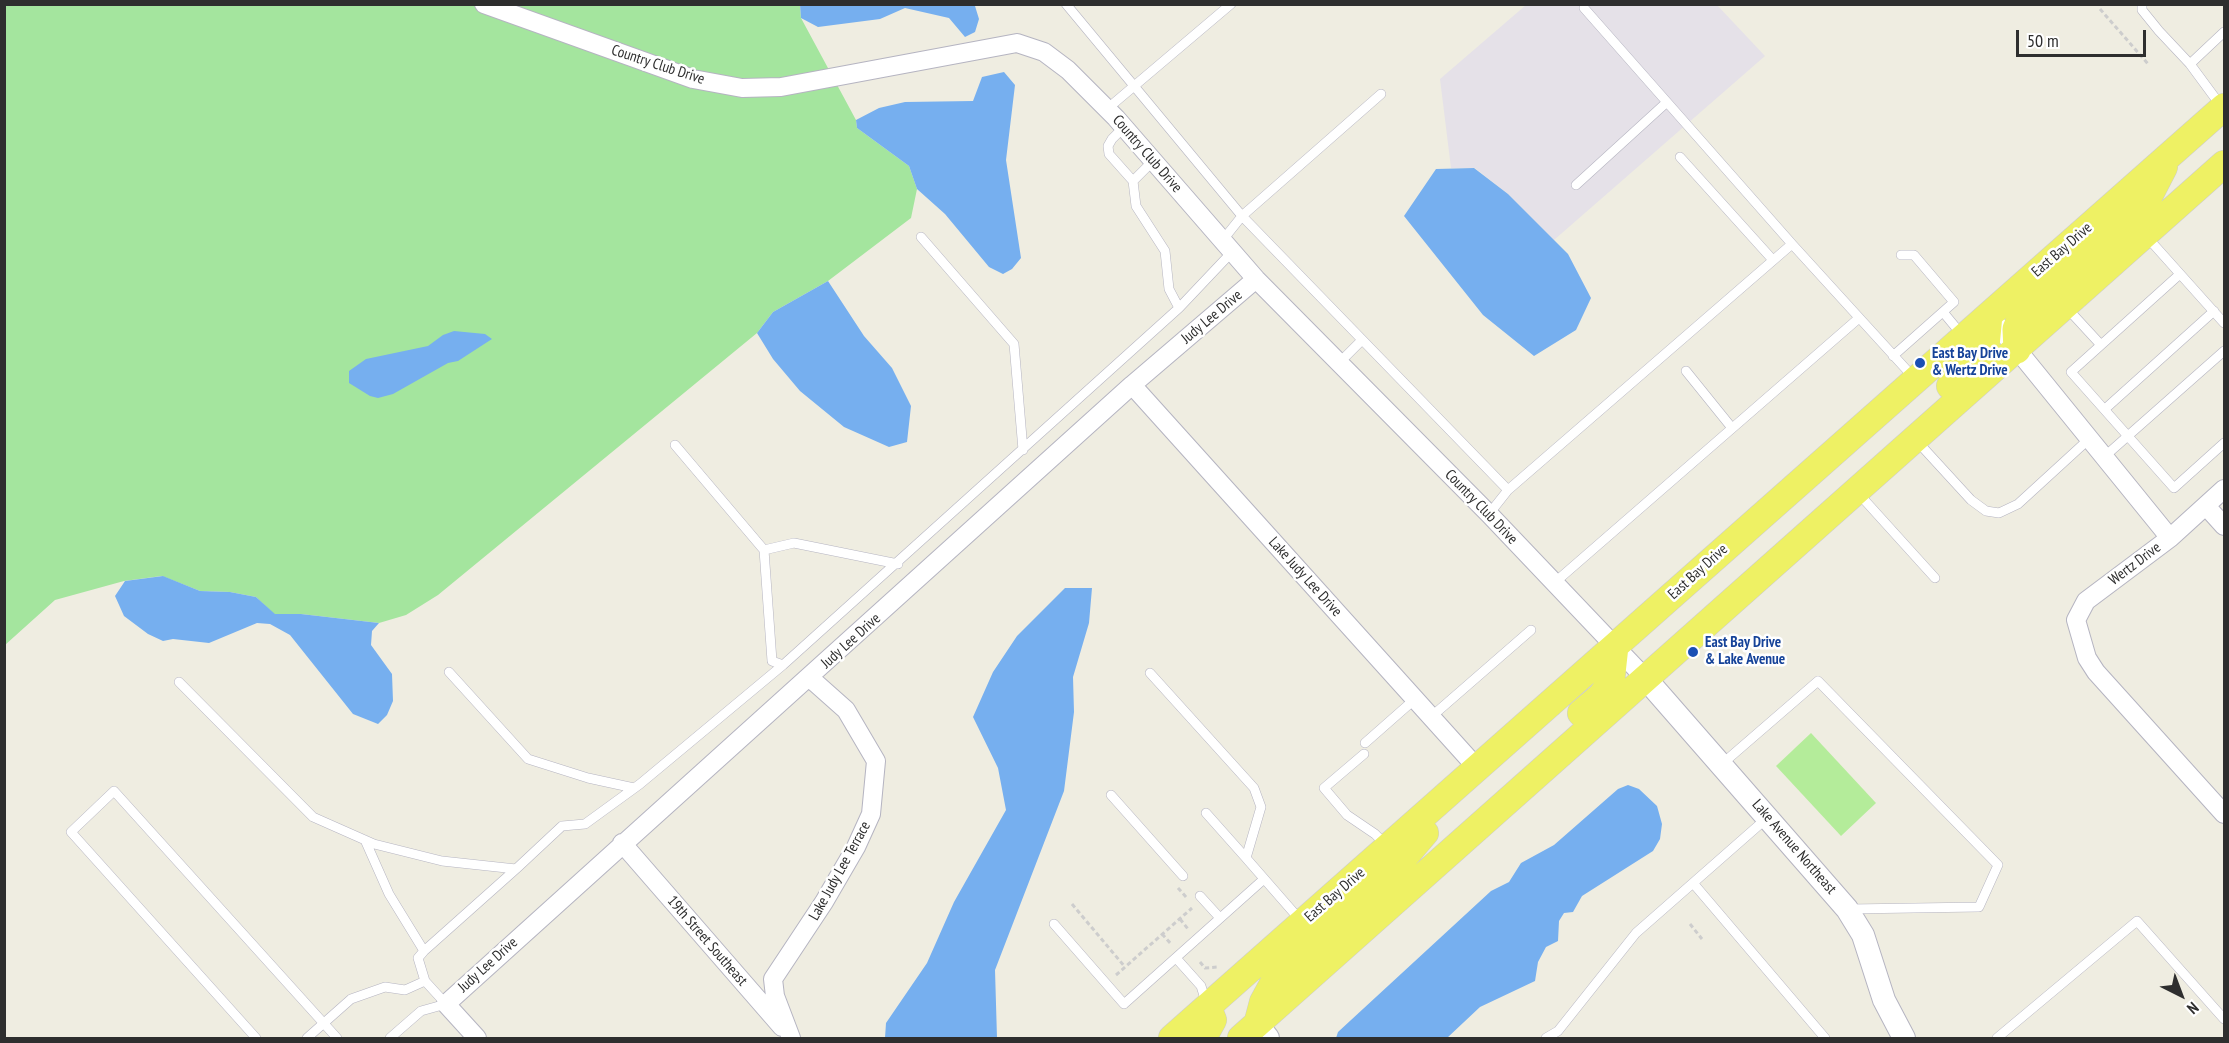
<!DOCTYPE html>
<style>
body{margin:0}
#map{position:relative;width:2229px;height:1043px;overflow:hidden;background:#efede1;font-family:"PT Sans Narrow",sans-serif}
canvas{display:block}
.frame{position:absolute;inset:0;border:6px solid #2e2e2e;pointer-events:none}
.north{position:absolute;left:2151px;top:965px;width:60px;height:60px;-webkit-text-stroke:4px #fff;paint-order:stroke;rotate:138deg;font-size:16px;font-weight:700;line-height:24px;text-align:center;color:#2e2e2e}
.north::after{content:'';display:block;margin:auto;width:21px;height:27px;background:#2e2e2e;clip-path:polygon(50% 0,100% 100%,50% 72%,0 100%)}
.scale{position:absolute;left:2016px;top:30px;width:130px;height:27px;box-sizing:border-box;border:3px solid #2e2e2e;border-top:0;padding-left:8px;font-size:18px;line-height:21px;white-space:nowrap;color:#2e2e2e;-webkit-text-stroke:4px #fff;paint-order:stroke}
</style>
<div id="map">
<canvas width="2229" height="1043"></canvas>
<div class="frame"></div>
<div class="north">N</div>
<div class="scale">50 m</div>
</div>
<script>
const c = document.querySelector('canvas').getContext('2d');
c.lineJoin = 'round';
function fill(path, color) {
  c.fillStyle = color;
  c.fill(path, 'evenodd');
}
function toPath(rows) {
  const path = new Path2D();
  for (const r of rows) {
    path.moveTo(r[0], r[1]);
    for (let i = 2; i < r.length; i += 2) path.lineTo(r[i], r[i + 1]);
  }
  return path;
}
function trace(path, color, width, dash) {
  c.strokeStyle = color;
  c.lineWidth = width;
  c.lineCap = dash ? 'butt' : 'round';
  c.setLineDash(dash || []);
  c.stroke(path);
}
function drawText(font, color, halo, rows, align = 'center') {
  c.font = font + ' "PT Sans Narrow",sans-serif';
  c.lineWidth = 5;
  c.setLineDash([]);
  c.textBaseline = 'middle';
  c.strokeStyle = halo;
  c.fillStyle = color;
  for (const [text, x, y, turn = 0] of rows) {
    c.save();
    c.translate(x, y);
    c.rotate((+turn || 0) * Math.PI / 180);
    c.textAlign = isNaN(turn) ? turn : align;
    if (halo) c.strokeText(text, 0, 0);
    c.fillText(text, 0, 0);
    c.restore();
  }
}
const industrial = toPath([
 [1526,5,1717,5,1765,56,1554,240,1508,194,1475,168,1451,168,1440,79]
]);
const green = toPath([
 [5,5,800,5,801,18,856,120,857,128,909,166,917,189,911,218,828,281,773,312,757,333,438,595,406,615,379,623,301,614,274,614,256,597,230,592,200,591,162,576,124,581,55,600,5,645]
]);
const pitch = toPath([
 [1811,733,1876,803,1841,836,1776,766]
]);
const water = toPath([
 [800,5,969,5,975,6,979,19,975,32,965,37,949,18,905,8,880,19,818,27,801,18],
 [1004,72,1015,85,1006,160,1021,258,1012,269,1003,274,989,267,945,214,917,189,909,166,857,128,856,120,879,108,905,102,973,101,982,77],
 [1474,168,1508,194,1568,254,1591,298,1576,330,1534,356,1483,315,1404,216,1436,169],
 [828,281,864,336,892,368,911,406,907,442,889,447,844,427,800,391,773,359,757,333,773,312],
 [454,331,485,334,492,339,458,361,448,363,393,394,378,398,370,396,349,383,349,371,366,359,428,346,443,335],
 [163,576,200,591,230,592,256,597,275,614,301,614,379,623,372,631,371,645,392,674,393,701,387,715,378,724,353,714,290,635,270,624,257,623,209,643,173,639,163,641,148,634,124,616,115,596,125,581],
 [1065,588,1092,588,1089,623,1073,677,1074,712,1064,791,995,970,997,1038,885,1038,886,1023,927,963,954,902,1006,810,998,768,973,717,993,672,1017,636],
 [1628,785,1639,789,1657,806,1662,824,1660,839,1653,851,1582,896,1573,912,1564,913,1559,921,1558,941,1546,947,1538,962,1535,981,1480,1007,1447,1038,1336,1038,1338,1032,1491,891,1509,882,1521,863,1554,845,1618,789]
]);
const path = toPath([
 [2100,9,2149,65],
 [1178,888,1187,898],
 [1072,904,1125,967],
 [1180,919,1188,929],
 [1690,924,1702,939],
 [1162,934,1172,945],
 [1200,962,1205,968,1218,967],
 [1116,975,1192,908]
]);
const service = toPath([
 [1066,4,1242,216,1381,94],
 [2142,4,2142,10,2159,31,2190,64],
 [1584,8,1792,244],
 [2221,106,2190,64,2224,32],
 [1107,109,1231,4],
 [1124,127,1112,139,1108,146,1109,154,1133,181],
 [1680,157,1772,259],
 [1153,161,1133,181,1136,206,1165,251,1169,289,1179,308],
 [1576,185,1667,102],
 [921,237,1014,344,1023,450],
 [2147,237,2224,323],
 [1222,241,1242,216,1508,490,1792,244,1915,379],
 [2180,274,2071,372,2174,488,2224,443],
 [2066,307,2101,345],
 [1943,312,1962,335],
 [1893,356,1954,302,1914,255,1901,255],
 [1339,363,1362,340],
 [1686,371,1732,428],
 [2105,409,2214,311],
 [1916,440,1971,500,1986,511,1999,513,2018,504,2089,439],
 [675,445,764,550],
 [2104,457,2224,351],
 [1859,494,1935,578],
 [1489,514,1508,490],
 [1553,584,1859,318],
 [783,665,772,661,764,550,794,543,898,564],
 [449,672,528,759,588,778,634,788],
 [1150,673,1254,788,1261,807,1246,858,1301,921],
 [179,682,313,817,374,844,442,861,516,869,424,951,418,958,425,981,446,1004,421,1011,390,1038],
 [1431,717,1531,630],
 [1365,743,1415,699],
 [1364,754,1324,788,1347,815,1375,834,1387,846],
 [1722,764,1818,681,1998,865,1979,907,1850,909],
 [1111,795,1183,876],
 [1206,813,1246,858],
 [365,840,389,894,424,951],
 [516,869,562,826,585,824,640,784,783,665,1179,308,1232,252],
 [1693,883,1825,1038],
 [1200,896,1220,918],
 [1054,924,1124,1004,1264,879],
 [1176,958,1201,986,1206,1002],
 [256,1038,71,832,114,791,337,1038],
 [307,1038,351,999,385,987,405,990,425,981],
 [1546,1038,1558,1031,1636,933,1767,818],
 [1997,1038,2137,921,2224,1019]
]);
const minor = toPath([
 [484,4,693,79,742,88,781,87,1017,43,1044,52,1068,70,1116,118,1256,279,1489,514,1646,679],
 [1989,315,2170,538],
 [1132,385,1478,769],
 [2224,489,2170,538,2086,601,2076,620,2087,658,2096,672,2224,814],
 [2206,506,2224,526],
 [622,843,782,1027],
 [477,1038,446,1004,1132,385,1256,279],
 [791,1038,775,996,773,979,824,902,856,847,871,814,876,761,846,710,810,678]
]);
const tertiary = toPath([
 [1646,679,1847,909,1863,935,1884,1000,1904,1038],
 [1257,1024,1268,1038]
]);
const primary = toPath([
 [2017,350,2016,329,2024,310,2146,202,2164,167],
 [1950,386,1972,366,1986,346,1989,315],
 [1581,713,1601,696,1611,682,1615,646],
 [1258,1021,1263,1002,1274,982,1378,888,1425,833],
 [1172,1038,2224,107],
 [1203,1038,1213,1020,1208,1007],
 [1241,1038,2224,164]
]);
const markers = [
 [1920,363,6,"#1a4fb4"],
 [1693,652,6,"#1a4fb4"]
];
const streetNames = [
 ["Country Club Drive",658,65,18],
 ["Country Club Drive",1147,154,49],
 ["East Bay Drive",2062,250,-41],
 ["Judy Lee Drive",1212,317,-40],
 ["Country Club Drive",1481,507,46],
 ["Wertz Drive",2135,564,-37],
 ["East Bay Drive",1698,572,-42],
 ["Lake Judy Lee Drive",1305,577,48],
 ["Judy Lee Drive",851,641,-42],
 ["Lake Avenue Northeast",1794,847,49],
 ["Lake Judy Lee Terrace",840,871,-61],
 ["East Bay Drive",1335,895,-41],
 ["19th Street Southeast",707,941,49],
 ["Judy Lee Drive",488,965,-42]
];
const transitNames = [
 ["East Bay Drive",1932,354],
 ["& Wertz Drive",1932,371],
 ["East Bay Drive",1705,643],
 ["& Lake Avenue",1705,660]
];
fill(industrial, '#e5e1e8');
fill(green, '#a4e59e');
fill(pitch, '#b4ec9a');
fill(water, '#76afef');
trace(service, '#b5b4c1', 10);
trace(minor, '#b5b4c1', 20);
trace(tertiary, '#b5b4c1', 24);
trace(primary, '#cdcdcd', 28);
trace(path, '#cdcdcd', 3, [4.5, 3]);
trace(service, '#fff', 9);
trace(minor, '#fff', 18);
trace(tertiary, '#fff', 22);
trace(primary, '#eef164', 27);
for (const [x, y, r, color] of markers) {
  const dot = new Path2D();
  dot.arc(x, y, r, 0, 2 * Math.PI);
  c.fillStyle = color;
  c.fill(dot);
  trace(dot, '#fff', 2);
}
drawText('15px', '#2e2e2e', '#fff', streetNames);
drawText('bold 15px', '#164399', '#fff', transitNames, 'left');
</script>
